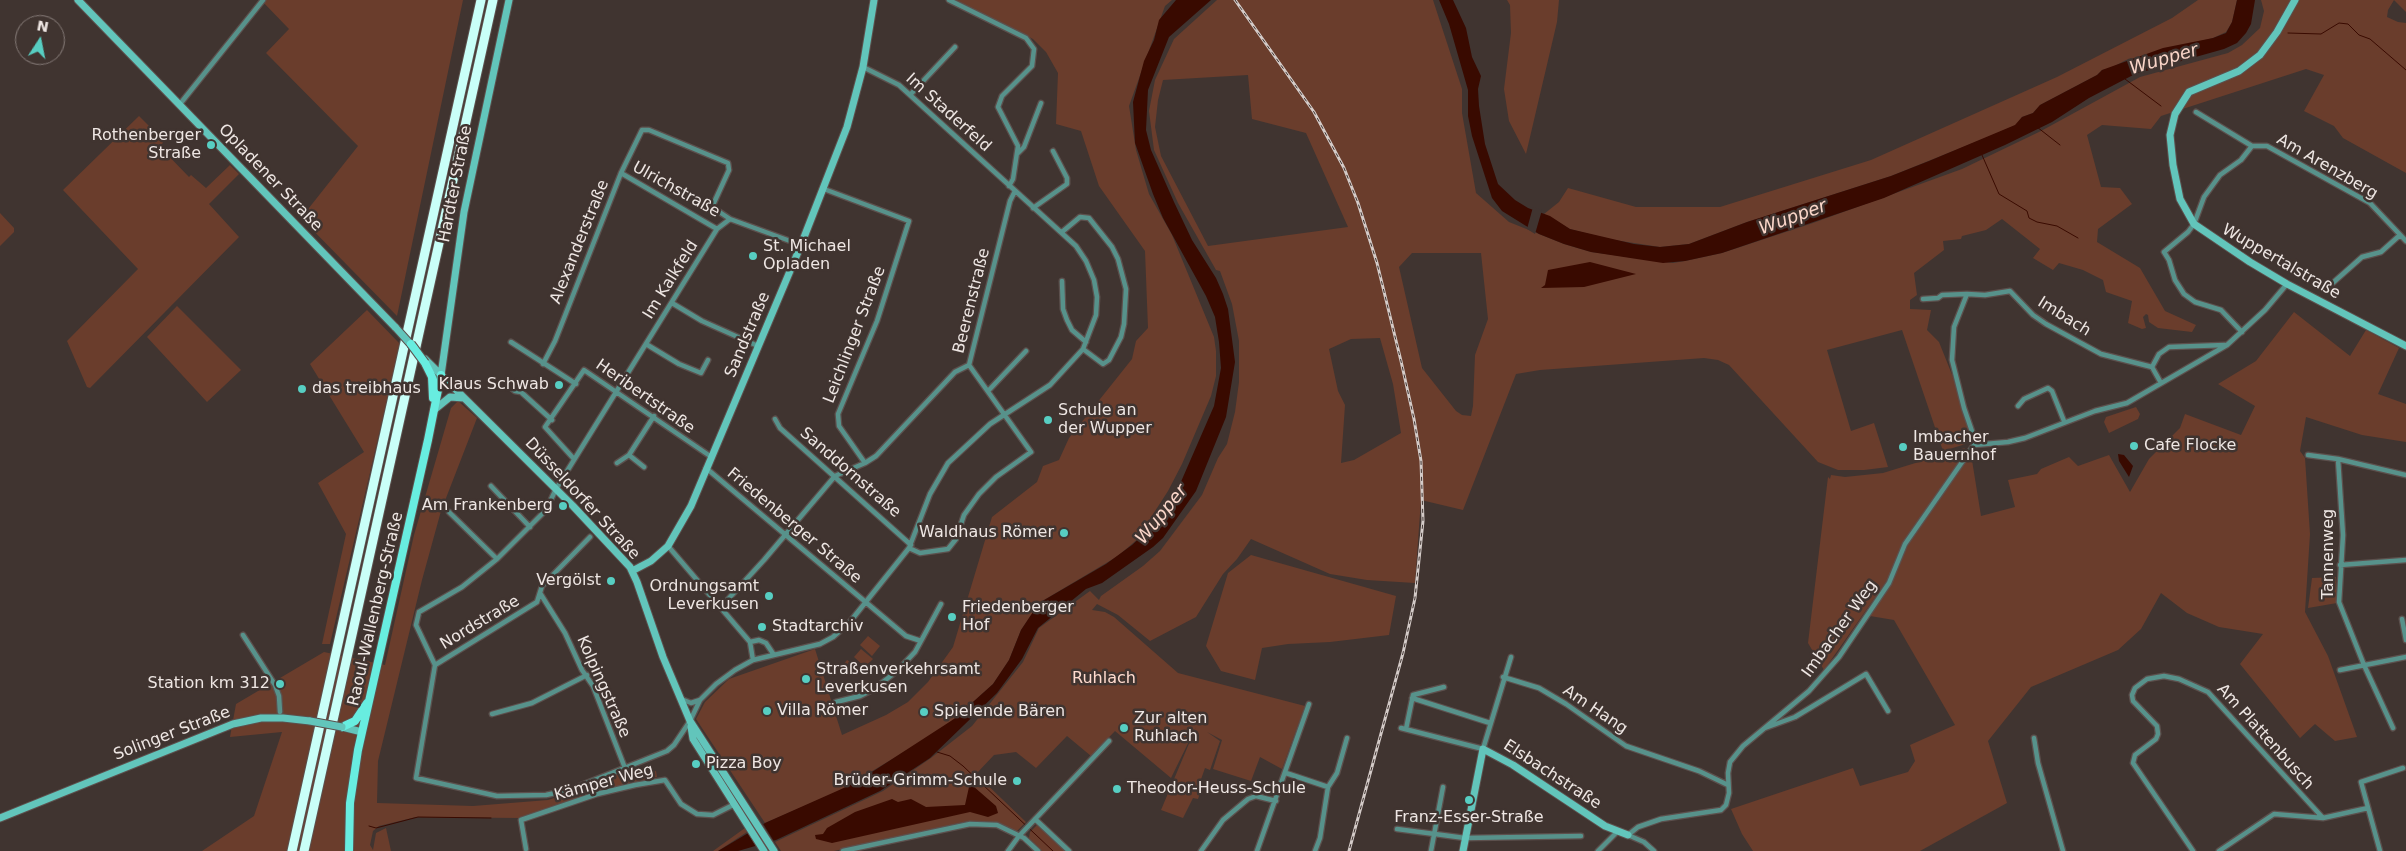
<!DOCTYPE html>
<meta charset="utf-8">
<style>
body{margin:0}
#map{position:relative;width:2406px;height:851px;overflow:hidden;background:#403430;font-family:"DejaVu Sans",sans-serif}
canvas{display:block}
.north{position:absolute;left:15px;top:15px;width:50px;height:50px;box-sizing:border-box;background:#403430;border:1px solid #867b78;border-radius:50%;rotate:11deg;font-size:14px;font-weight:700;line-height:20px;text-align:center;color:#eee6e3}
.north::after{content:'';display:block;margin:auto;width:18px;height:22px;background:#57cec2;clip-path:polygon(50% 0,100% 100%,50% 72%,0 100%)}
</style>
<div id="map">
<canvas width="2406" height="851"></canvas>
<div class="north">N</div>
</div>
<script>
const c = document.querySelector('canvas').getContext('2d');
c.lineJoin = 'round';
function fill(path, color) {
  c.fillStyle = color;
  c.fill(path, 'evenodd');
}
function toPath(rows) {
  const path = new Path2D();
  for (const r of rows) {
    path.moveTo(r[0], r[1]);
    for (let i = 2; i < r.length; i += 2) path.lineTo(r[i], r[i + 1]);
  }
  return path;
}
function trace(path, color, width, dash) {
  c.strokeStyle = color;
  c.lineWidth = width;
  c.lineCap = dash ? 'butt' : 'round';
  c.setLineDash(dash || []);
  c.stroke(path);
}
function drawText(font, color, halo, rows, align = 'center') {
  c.font = font + ' "DejaVu Sans",sans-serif';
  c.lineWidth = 5;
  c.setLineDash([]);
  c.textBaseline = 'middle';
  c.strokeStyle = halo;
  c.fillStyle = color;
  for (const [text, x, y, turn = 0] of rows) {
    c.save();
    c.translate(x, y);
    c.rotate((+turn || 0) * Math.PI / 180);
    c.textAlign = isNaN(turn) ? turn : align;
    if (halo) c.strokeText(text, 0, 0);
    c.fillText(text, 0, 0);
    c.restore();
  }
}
const green = toPath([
 [261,0,463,0,397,316,301,218,358,146,266,53,289,29],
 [955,0,1172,0,1165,6,1129,106,1136,150,1149,194,1172,235,1214,337,1216,351,1216,376,1211,396,1182,464,1168,491,1148,522,1148,530,1118,556,1039,603,1021,630,1009,660,993,684,954,719,936,733,837,792,765,823,696,719,705,702,729,679,815,649,842,735,886,715,908,702,928,682,953,647,992,517,1037,482,1043,466,1059,460,1069,438,1132,359,1136,341,1148,328,1145,251,1099,186,1081,131,1056,124,1058,73,1046,52,1033,39],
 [1217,0,1433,0,1462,89,1462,113,1476,193,1509,222,1564,244,1591,252,1673,263,1685,261,1722,253,1813,223,1962,169,2041,131,2140,77,2228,53,2242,45,2260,28,2264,11,2261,0,2406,0,2406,12,2394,0,2388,10,2387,17,2398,22,2406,23,2406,173,2343,138,2334,126,2304,111,2324,75,2306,69,2161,116,2151,129,2102,125,2087,135,2101,187,2120,188,2132,204,2098,229,2097,242,2140,268,2165,311,2196,325,2192,332,2158,328,2149,322,2148,315,2146,314,2143,317,2146,328,2142,329,2128,323,2132,301,2106,292,2103,280,2083,270,2059,263,2053,270,2033,258,2040,249,2002,219,1986,230,1962,236,1961,239,1943,241,1944,250,1914,273,1917,295,1910,300,1910,309,1931,310,1927,330,1939,342,1953,377,1972,435,1972,441,1969,443,1943,451,1902,330,1827,350,1851,431,1874,423,1888,467,1864,470,1838,470,1818,462,1729,365,1718,360,1704,358,1540,370,1516,374,1463,510,1421,500,1415,583,1367,580,1330,574,1251,539,1237,559,1223,574,1196,617,1150,641,1118,615,1097,604,1092,610,1105,612,1114,617,1178,673,1305,706,1282,769,1260,757,1251,781,1213,769,1222,740,1207,732,1220,741,1210,770,1205,768,1199,785,1202,787,1198,799,1193,798,1183,818,1161,810,1196,727,1171,778,1115,731,1091,756,1067,736,1036,768,1016,752,994,755,976,774,1026,822,1016,832,995,822,968,821,834,851,781,851,775,842,883,791,931,758,972,726,1023,662,1039,628,1090,591,1099,600,1101,596,1143,566,1160,551,1202,495,1218,458,1227,444,1235,412,1239,382,1239,341,1232,304,1220,271,1216,270,1178,203,1154,150,1149,111,1155,80,1174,39],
 [1248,75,1252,119,1306,133,1348,227,1208,246,1161,156,1155,127,1158,100,1163,80],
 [1412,253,1481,253,1488,319,1475,355,1473,406,1471,416,1462,415,1456,411,1422,368,1399,267],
 [1380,338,1393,384,1401,433,1354,460,1341,463,1345,405,1338,391,1329,349,1351,339],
 [1507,0,1559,0,1557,22,1526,154,1509,121,1504,89,1511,33,1510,5],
 [2198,0,2237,0,2232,22,2226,32,2213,38,2126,60,2111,68,2102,70,2097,75,2040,105,2033,113,2022,117,2016,125,1998,133,1891,176,1747,222,1689,244,1660,247,1608,239,1570,229,1544,214,1559,202,1568,188,1636,207,1720,207,1871,160,2057,77,2172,18],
 [139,116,164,141,160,147,189,177,191,175,206,188,230,165,239,174,209,204,239,237,90,388,87,387,67,341,138,269,63,190],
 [0,213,14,228,14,232,0,246],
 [177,306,241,370,207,402,147,337],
 [367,310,400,344,330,644,322,644,346,534,318,483,364,452,310,364],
 [2294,312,2350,356,2366,330,2399,348,2378,394,2406,404,2406,442,2362,435,2306,417,2300,451,2305,458,2310,534,2305,612,2328,656,2357,737,2335,741,2315,724,2300,738,2240,664,2263,634,2219,627,2187,613,2161,593,2141,629,2118,650,2031,687,1988,741,2007,803,1920,851,1753,851,1742,834,1731,809,1853,768,1860,786,1908,772,1915,761,1910,745,1955,725,1894,620,1870,616,1893,580,1908,545,1971,454,1981,516,2015,507,2008,480,2037,474,2041,469,2069,457,2078,466,2109,455,2130,492,2149,459,2180,428,2185,414,2241,435,2255,406,2218,384,2256,361],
 [458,401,477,418,441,511,422,580,378,761,377,803,473,806,548,800,585,788,632,768,639,769,640,775,656,771,657,777,635,782,519,818,416,817,379,826,373,831,370,845,373,850,376,833,386,828,391,851,202,851,254,816,282,732,230,737,236,704,324,652,385,665,414,535,451,408],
 [2136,407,2140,414,2138,419,2109,433,2104,422,2106,417],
 [1964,448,1969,451,1944,487,1914,526,1903,542,1888,579,1824,670,1808,643,1828,477,1830,479,1831,475,1845,477,1883,473],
 [1251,555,1396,596,1389,635,1330,642,1288,644,1262,648,1255,680,1221,671,1206,646,1228,573],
 [2336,577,2337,603,2308,608,2312,578],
 [868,636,880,646,872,656,860,645],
 [861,649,873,659,865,667,854,657],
 [847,660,857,666,842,673,839,670],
 [1037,825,1040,826,1066,851,1042,851,1029,838,1030,832],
 [745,828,747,832,718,851,713,851]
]);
const water = toPath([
 [1176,0,1211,0,1169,37,1148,90,1146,130,1151,150,1174,202,1192,240,1216,278,1223,294,1228,309,1235,362,1226,417,1196,491,1163,538,1153,547,1102,583,1086,589,1038,628,1022,659,997,693,930,758,880,791,776,840,738,851,718,851,765,823,855,783,954,719,993,684,1009,660,1021,630,1039,603,1106,564,1132,545,1148,530,1180,484,1214,406,1221,368,1219,342,1215,317,1206,296,1163,218,1153,194,1135,143,1133,102,1144,61,1154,40,1159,20],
 [1439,0,1453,0,1466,28,1472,57,1481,76,1478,89,1479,106,1485,144,1498,184,1515,200,1528,208,1550,216,1570,229,1634,244,1660,247,1689,244,1747,222,1891,176,1929,161,2015,125,2022,117,2033,113,2040,105,2097,75,2102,70,2163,48,2213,38,2226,33,2232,22,2237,0,2255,0,2251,24,2246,33,2237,43,2224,49,2135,74,2089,98,2052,122,2005,145,1884,198,1722,253,1685,261,1663,263,1591,252,1564,244,1539,234,1502,211,1492,198,1472,136,1468,116,1468,90,1449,24],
 [1590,262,1636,274,1584,287,1541,288,1545,285,1548,270],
 [2118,454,2124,455,2133,466,2129,477,2119,461],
 [973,786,996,806,998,813,988,817,970,812,832,843,816,839,815,835,823,834,827,828,855,812,892,799,898,802,911,799,926,807,965,805,969,787]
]);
const pier = toPath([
 [1533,207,1542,210,1535,234,1527,229],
 [762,822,775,843,757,848,746,830]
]);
const stream = toPath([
 [2288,33,2321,34,2339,23,2348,24,2359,35,2370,39,2406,70],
 [2125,79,2161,106],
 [2037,127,2060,145],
 [1982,155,1999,194,2027,211,2029,218,2037,222,2057,226,2078,238],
 [937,752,950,756,963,766,1053,851],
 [369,826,376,828,418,817,491,818]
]);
const street = toPath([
 [949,0,1026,38,1034,49,1032,66,1002,96,998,107,1018,146,1013,179,1009,186],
 [910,95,955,47],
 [180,104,263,0],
 [2196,112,2252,146,2267,146,2370,203,2406,241],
 [1017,154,1024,147,1041,103],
 [621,173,717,229,730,219,801,245],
 [1033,208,1067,184,1067,178,1053,151],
 [1062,232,1080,217,1089,218,1112,247,1118,259,1126,289,1124,324,1121,337,1109,360,1103,364,1083,349],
 [1062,281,1063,309,1067,320,1072,330,1086,342],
 [2327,288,2362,257,2381,252,2400,235],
 [1923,299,1938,298,1942,295,1967,294],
 [672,303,702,321,758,346],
 [2242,332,2221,310,2195,302,2184,294,2175,280,2169,260,2164,252,2188,232,2194,224,2204,197,2220,175,2241,160,2252,146],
 [511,342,576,384],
 [646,344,679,364,701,373,708,360],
 [543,364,555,341,621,173,642,130,649,130,728,163,729,170,712,207,730,219],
 [2152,367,2159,354,2169,347,2225,345],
 [509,386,515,391,521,392,552,420],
 [989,390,1026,351],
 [2018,406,2024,399,2048,388,2052,391,2064,421],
 [775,419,780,428,911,545],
 [1974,445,2008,442,2025,438,2095,411,2127,403,2227,345,2265,310,2287,284],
 [629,455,644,467],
 [2308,455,2338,459,2406,475],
 [574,459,545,427,584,370,710,456],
 [2338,459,2343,535,2339,602,2364,665,2393,728],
 [617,463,629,455,654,416],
 [865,463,876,456,955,372,969,365,1010,201,1015,191],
 [706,468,906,636,921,641,941,604],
 [491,486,530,527],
 [449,512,497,559],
 [590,537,542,586,537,602,435,665,416,778,497,796,546,795,569,790,667,751,674,745,690,721,700,700,716,684,735,670,753,660,820,644,833,637,849,623,909,548,930,494,948,463,990,424,1050,385,1083,349,1096,315,1097,297,1094,280,1086,261,1076,246,899,85,863,67],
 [668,546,750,642,753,660],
 [909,548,920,553,948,549,956,539,964,515,979,494,996,477,1031,452,969,365],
 [2340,565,2406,560],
 [540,593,565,633,582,670,593,686,625,768],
 [720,608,764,560,835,476,865,463,839,426,838,414,877,321,909,221,824,189],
 [2402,619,2406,640],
 [243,635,275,685,279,696,280,712],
 [750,642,759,640,766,643,774,655],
 [435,665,416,625,419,612,462,587,497,559,546,510,556,489,717,229],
 [2340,670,2406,657],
 [1503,677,1539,688,1566,704,1626,746,1699,771,1728,785],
 [1412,698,1490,723],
 [681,699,691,703,700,700],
 [836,702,860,696,874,689,897,671,915,652,921,641],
 [492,714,532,703,587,675],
 [1401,728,1483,749,1511,657],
 [1765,728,1795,717,1866,674,1888,711],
 [1406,729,1413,695,1444,687],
 [2034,738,2038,763,2063,851],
 [1286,773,1328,787],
 [1035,819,1069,851],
 [1397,829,1465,838,1581,836],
 [1628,835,1638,827,1661,819,1721,810,1726,805,1729,793,1728,773,1730,762,1743,746,1809,691,1839,657,1889,583,1905,544,1974,445,1975,440,1964,408,1952,360,1954,327,1967,294,1985,295,2010,291,2033,315,2046,324,2101,354,2152,367,2161,383],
 [1628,835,1644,842,1654,851],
 [526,849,521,820,597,794,635,785,665,780,681,804,697,814,713,815,735,804],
 [843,851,970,824,997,825,1024,838,1038,851],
 [1008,851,1019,836,1109,741],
 [1201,851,1223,820,1248,799,1256,796,1276,801],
 [1257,851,1309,704],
 [1315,851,1320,838,1328,787,1337,773,1347,738],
 [1431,851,1443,787],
 [1598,851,1617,832],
 [2193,851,2133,763,2135,755,2156,739,2158,734,2157,726,2133,701,2132,695,2135,688,2147,679,2164,676,2179,679,2208,692,2323,818,2368,808],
 [2219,851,2274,814,2323,818],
 [2380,851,2361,782,2403,768]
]);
const secondary = toPath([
 [78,0,396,328],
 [2295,0,2277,32,2260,55,2239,71,2189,92,2175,114,2170,135,2173,165,2180,199,2194,224,2250,262,2287,284,2406,346],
 [425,359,573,506,630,567,637,582,663,657,690,721,774,851],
 [441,375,464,212,509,0],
 [434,410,450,397,464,398],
 [632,571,651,561,668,546,691,506,801,245,847,127,863,67,874,0],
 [342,727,362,732],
 [691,727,693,739,764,851],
 [0,818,233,724,261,718,283,718,310,721],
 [1463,851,1483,749,1513,765,1605,826,1628,835]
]);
const primary = toPath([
 [425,363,432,377,433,398],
 [342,727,355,721,367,703],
 [349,851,350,803,358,750,428,440,441,375]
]);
const highway = toPath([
 [292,851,481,0],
 [304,851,493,0]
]);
const rail = toPath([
 [1235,0,1314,112,1344,168,1358,203,1377,263,1401,361,1414,419,1421,461,1423,521,1415,598,1403,653,1349,851]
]);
const secondaryBridge = toPath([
 [396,328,414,348],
 [310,721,342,727]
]);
const primaryBridge = toPath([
 [411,344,425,363]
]);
const markers = [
 [211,145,5,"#57cec2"],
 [753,256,5,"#57cec2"],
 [559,385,5,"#57cec2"],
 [302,389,5,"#57cec2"],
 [1048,420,5,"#57cec2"],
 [2134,446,5,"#57cec2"],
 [1903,447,5,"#57cec2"],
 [563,506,5,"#57cec2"],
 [1064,533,5,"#57cec2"],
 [611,581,5,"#57cec2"],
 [769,596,5,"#57cec2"],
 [952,617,5,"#57cec2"],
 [762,627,5,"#57cec2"],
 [806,679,5,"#57cec2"],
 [280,684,5,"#57cec2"],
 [767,711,5,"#57cec2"],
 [924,712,5,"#57cec2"],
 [1124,728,5,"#57cec2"],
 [696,764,5,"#57cec2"],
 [1017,781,5,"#57cec2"],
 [1117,789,5,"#57cec2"],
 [1469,800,5,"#57cec2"]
];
const streetNames = [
 ["Im Staderfeld",948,113,42],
 ["Am Arenzberg",2327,167,30],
 ["Opladener Straße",270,178,46],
 ["Hardter Straße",456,184,-79],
 ["Ulrichstraße",676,190,29],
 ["Alexanderstraße",580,242,-68],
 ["Wuppertalstraße",2281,262,30],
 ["Im Kalkfeld",671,280,-58],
 ["Beerenstraße",972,301,-76],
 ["Imbach",2064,317,32],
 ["Sandstraße",748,335,-67],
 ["Leichlinger Straße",855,335,-69],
 ["Heribertstraße",645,397,35],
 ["Sanddornstraße",850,473,41],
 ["Düsseldorfer Straße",582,499,47],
 ["Friedenberger Straße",794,526,40],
 ["Tannenweg",2329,554,-90],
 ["Raoul-Wallenberg-Straße",376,609,-77],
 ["Nordstraße",480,623,-31],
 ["Imbacher Weg",1840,629,-54],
 ["Kolpingstraße",603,687,66],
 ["Am Hang",1595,710,34],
 ["Solinger Straße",172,734,-21],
 ["Am Plattenbusch",2265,737,48],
 ["Elsbachstraße",1552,775,33],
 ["Kämper Weg",604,783,-15]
];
const poiNames = [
 ["Rothenberger",201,136,"right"],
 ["Straße",201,154,"right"],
 ["St. Michael",763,247],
 ["Opladen",763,265],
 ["Klaus Schwab",549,385,"right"],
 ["das treibhaus",312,389],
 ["Schule an",1058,411],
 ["der Wupper",1058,429],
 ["Imbacher",1913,438],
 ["Bauernhof",1913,456],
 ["Cafe Flocke",2144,446],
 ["Am Frankenberg",553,506,"right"],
 ["Waldhaus Römer",1054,533,"right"],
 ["Vergölst",601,581,"right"],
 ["Ordnungsamt",759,587,"right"],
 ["Leverkusen",759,605,"right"],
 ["Friedenberger",962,608],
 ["Hof",962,626],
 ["Stadtarchiv",772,627],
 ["Straßenverkehrsamt",816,670],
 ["Leverkusen",816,688],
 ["Station km 312",270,684,"right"],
 ["Villa Römer",777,711],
 ["Spielende Bären",934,712],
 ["Zur alten",1134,719],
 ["Ruhlach",1134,737],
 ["Pizza Boy",706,764],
 ["Brüder-Grimm-Schule",1007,781,"right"],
 ["Theodor-Heuss-Schule",1127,789],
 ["Franz-Esser-Straße",1469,818,"center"]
];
const parkNames = [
 ["Ruhlach",1104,679]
];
const waterNames = [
 ["Wupper",2164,60,-16],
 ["Wupper",1793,218,-20],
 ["Wupper",1162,515,-51]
];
fill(green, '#6a3d2c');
fill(water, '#390a00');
fill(pier, '#403430');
trace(stream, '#390a00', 1);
trace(street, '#5c504d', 7);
trace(secondary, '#5c504d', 9);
trace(primary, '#5c504d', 10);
trace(highway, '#5c504d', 11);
trace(street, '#57928b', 4.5);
trace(secondary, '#62c5bb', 7);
trace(primary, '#68ede0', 8);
trace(highway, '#c9fff8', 9);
trace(rail, '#d4cbc8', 3);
trace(rail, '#403430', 1, [4]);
trace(secondaryBridge, '#5c504d', 9, []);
trace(primaryBridge, '#5c504d', 10, []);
trace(secondaryBridge, '#62c5bb', 7);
trace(primaryBridge, '#68ede0', 8);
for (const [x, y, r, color] of markers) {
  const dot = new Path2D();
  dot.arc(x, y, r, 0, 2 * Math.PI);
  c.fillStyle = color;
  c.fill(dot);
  trace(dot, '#403430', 2);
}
drawText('16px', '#eee6e3', '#403430', streetNames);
drawText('16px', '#eee6e3', '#403430', poiNames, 'left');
drawText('16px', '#ffdbce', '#403430', parkNames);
drawText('italic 18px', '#fad6c9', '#403430', waterNames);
</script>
